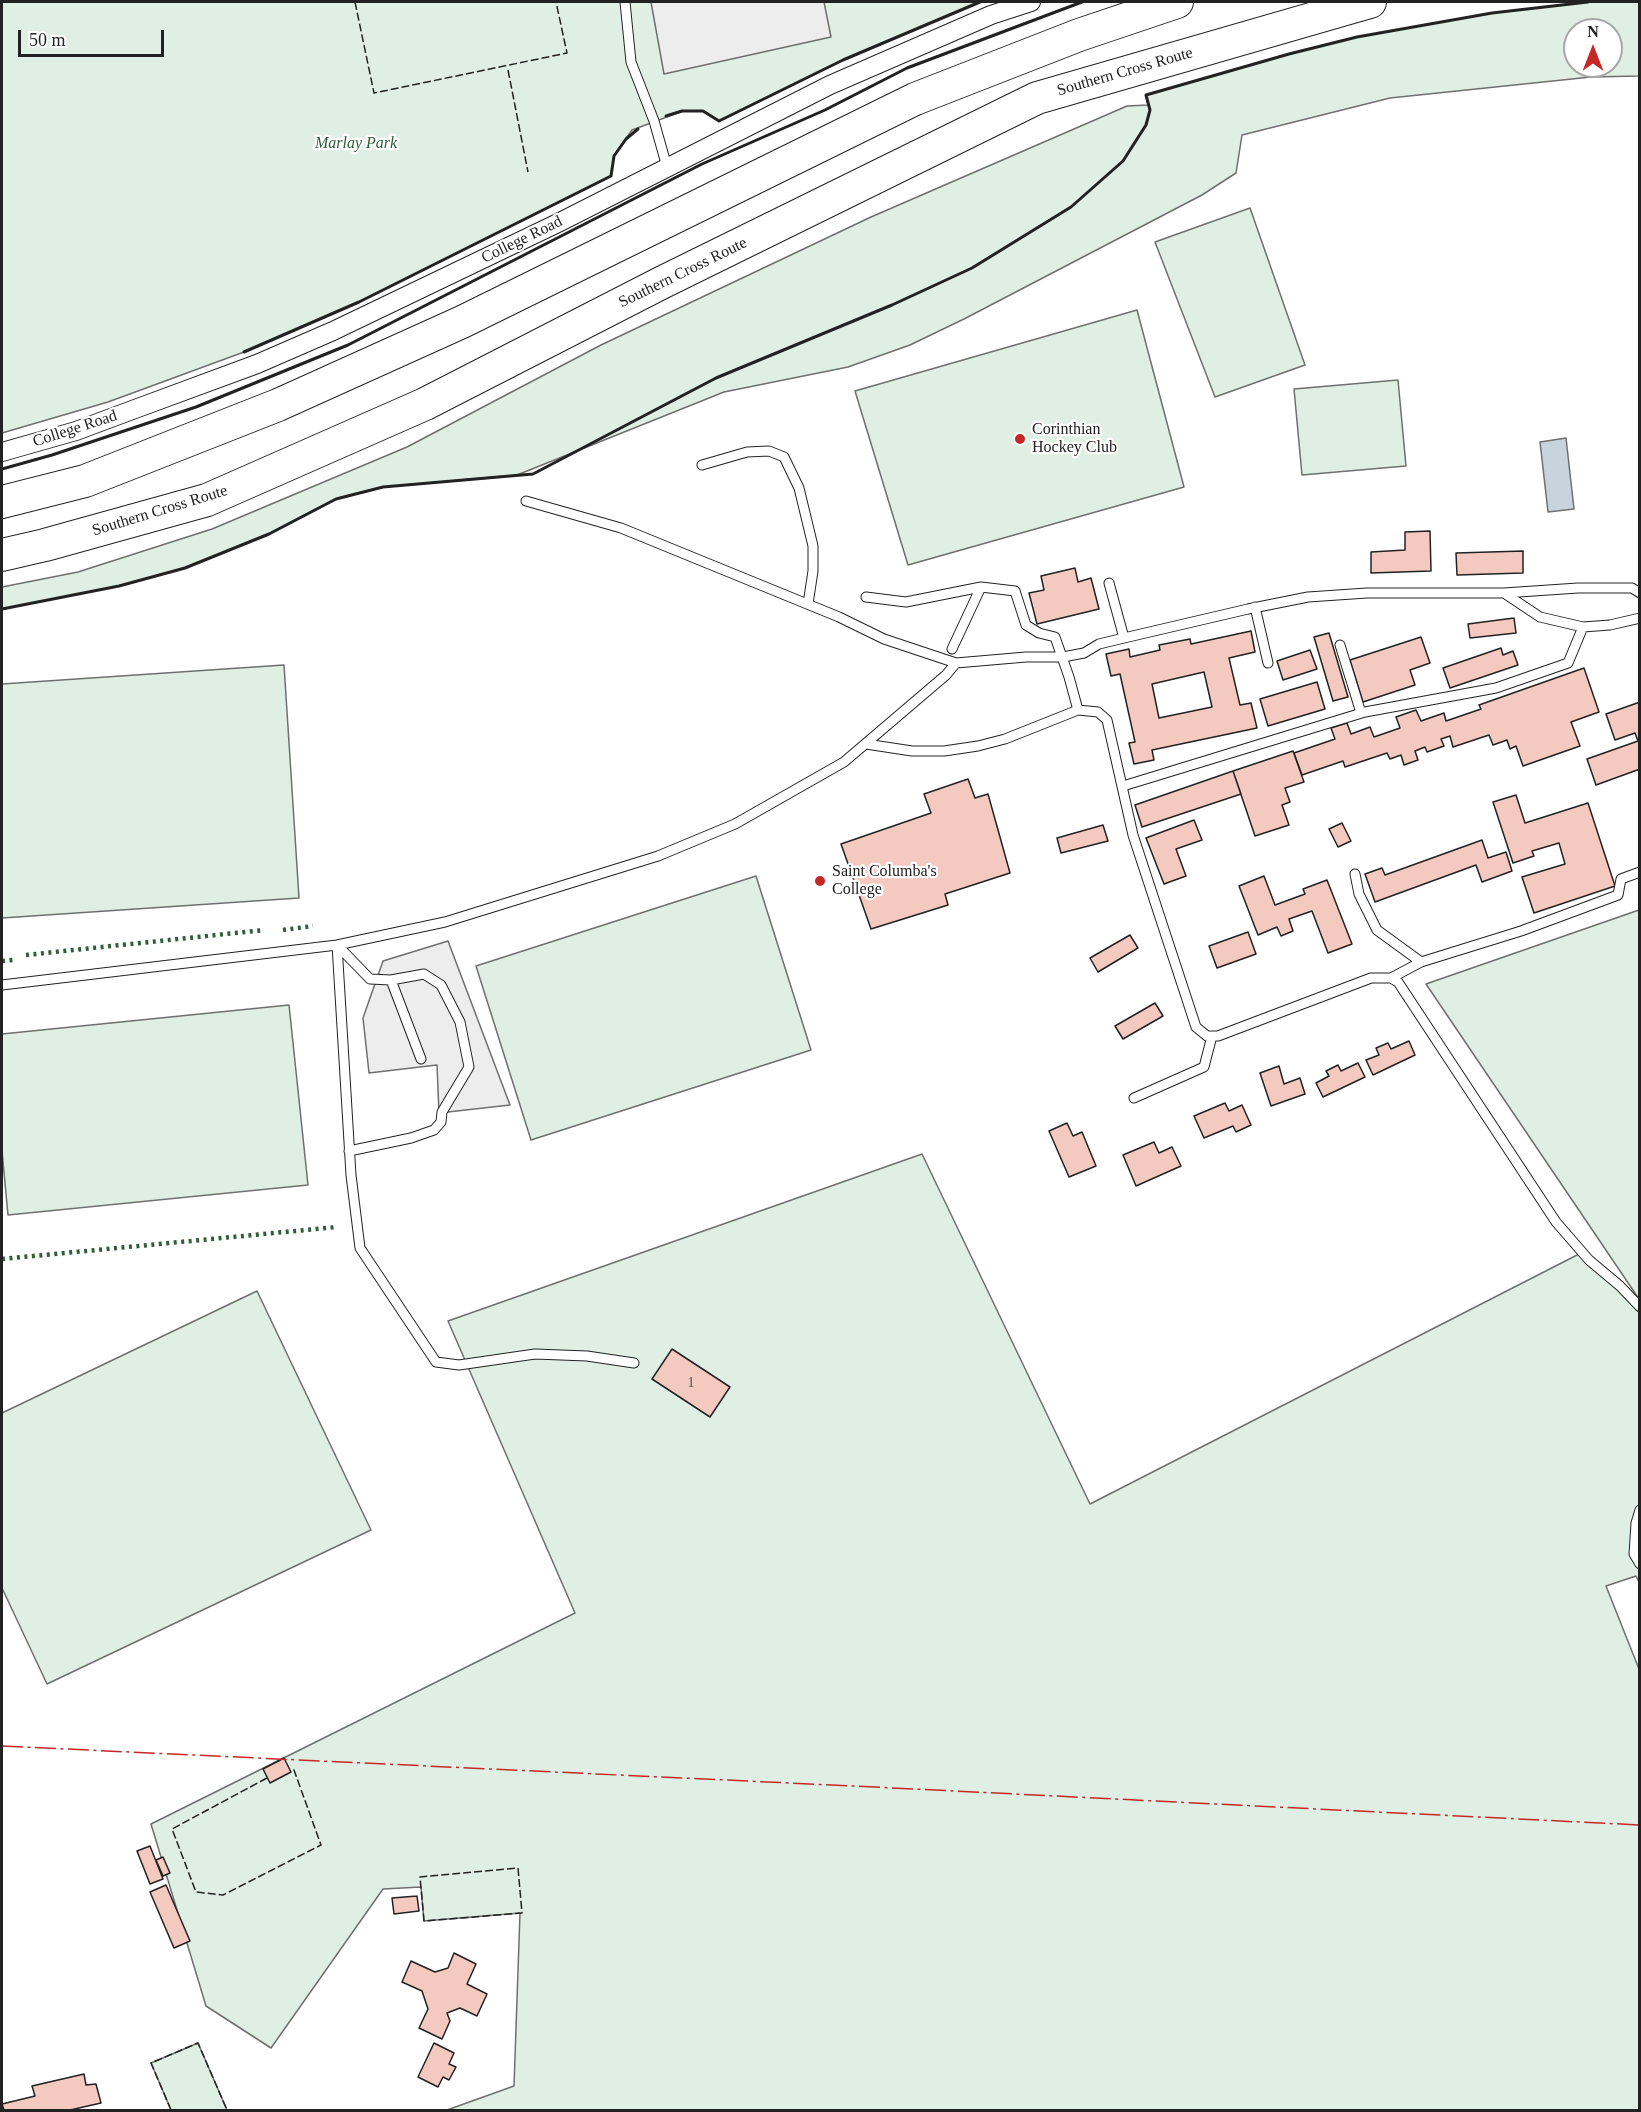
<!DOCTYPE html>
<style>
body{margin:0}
#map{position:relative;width:1641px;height:2112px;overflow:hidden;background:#fff;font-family:"Times New Roman",serif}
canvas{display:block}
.frame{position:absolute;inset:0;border:3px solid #222;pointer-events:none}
.north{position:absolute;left:1563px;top:18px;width:60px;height:60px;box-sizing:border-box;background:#fff;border:2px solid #a7a7a7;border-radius:50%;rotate:0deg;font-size:16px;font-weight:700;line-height:24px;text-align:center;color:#222}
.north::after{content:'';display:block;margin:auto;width:21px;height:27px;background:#c62828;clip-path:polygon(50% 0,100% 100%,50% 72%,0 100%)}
.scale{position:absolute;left:18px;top:30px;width:146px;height:27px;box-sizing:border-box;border:3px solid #222;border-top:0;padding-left:8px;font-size:18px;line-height:21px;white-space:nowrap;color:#222;-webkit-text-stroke:4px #fff;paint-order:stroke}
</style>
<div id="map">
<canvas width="1641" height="2112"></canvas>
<div class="frame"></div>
<div class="north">N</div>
<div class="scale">50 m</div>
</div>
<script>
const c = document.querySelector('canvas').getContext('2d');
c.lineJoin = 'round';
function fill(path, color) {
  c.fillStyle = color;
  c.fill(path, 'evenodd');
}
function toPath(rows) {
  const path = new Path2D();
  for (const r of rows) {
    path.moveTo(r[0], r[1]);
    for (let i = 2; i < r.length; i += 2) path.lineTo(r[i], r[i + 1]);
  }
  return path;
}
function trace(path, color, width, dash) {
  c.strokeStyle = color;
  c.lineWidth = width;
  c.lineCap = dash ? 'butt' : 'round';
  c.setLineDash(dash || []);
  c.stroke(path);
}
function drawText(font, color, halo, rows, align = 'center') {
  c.font = font + ' "Times New Roman",serif';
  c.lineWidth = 4.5;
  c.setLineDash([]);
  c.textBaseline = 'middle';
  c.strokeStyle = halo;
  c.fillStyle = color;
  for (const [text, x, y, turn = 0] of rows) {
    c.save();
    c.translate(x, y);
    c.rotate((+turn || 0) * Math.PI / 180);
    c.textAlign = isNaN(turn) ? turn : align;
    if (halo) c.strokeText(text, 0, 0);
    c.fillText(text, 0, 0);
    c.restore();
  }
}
const green = toPath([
 [2,2,980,2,843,60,719,121,703,111,683,111,632,130,614,156,611,176,359,302,244,352,108,402,2,433,2,2],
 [1588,2,1639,2,1639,76,1591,77,1390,98,1242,135,1236,173,1202,195,964,319,910,345,848,367,724,392,517,475,383,487,336,499,269,534,185,568,119,586,2,609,2,587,78,572,212,529,407,447,601,345,871,217,1127,106,1148,105,1146,95,1289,54,1357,37,1492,13,1588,2],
 [1575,30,1611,30,1611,66,1575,66,1575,30],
 [1250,208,1305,365,1215,397,1155,242,1250,208],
 [1137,310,1184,487,908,565,855,391,1137,310],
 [1398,380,1406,466,1302,475,1294,389,1398,380],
 [284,665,299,898,2,918,2,684,284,665],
 [756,876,811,1050,531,1140,476,966,756,876],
 [1639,910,1640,910,1639,1299,1426,984,1639,910],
 [289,1005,308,1185,8,1215,2,1151,2,1034,289,1005],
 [922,1154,1090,1504,1581,1253,1639,1304,1639,1582,1636,1576,1606,1586,1639,1669,1639,2110,447,2110,514,2086,520,1913,424,1921,421,1887,383,1889,271,2048,206,2006,151,1824,575,1613,448,1321,922,1154],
 [257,1291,371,1530,47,1684,2,1588,2,1413,257,1291],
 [198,2043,227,2110,171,2110,151,2063,198,2043]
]);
const parking = toPath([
 [651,2,824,2,831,37,664,74,651,2],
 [448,941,510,1105,439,1113,437,1065,369,1073,363,1018,383,961,448,941]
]);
const water = toPath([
 [1566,438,1574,509,1548,512,1540,442,1566,438]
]);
const building = toPath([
 [1430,531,1431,571,1371,573,1371,552,1405,550,1405,532,1430,531],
 [1523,551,1523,573,1457,575,1456,553,1523,551],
 [1075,568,1078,582,1091,578,1099,609,1037,624,1029,593,1044,590,1041,576,1075,568],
 [1514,618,1516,633,1470,638,1468,624,1514,618],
 [1251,631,1255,652,1229,658,1240,705,1251,703,1257,728,1152,750,1154,760,1134,764,1129,743,1135,742,1120,674,1111,676,1106,654,1129,649,1130,657,1160,650,1159,645,1190,639,1191,644,1251,631],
 [1204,672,1212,707,1159,718,1152,684,1204,672],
 [1329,633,1348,697,1333,701,1314,637,1329,633],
 [1421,637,1430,663,1410,670,1415,685,1363,702,1350,660,1421,637],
 [1501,648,1503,655,1513,651,1518,665,1450,688,1443,668,1501,648],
 [1310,650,1317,669,1283,680,1277,661,1310,650],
 [1584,668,1599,712,1571,722,1580,746,1523,766,1516,746,1510,749,1507,740,1493,745,1489,735,1453,747,1450,736,1441,739,1444,746,1427,752,1425,747,1415,751,1418,760,1404,765,1401,755,1390,759,1387,753,1345,767,1343,761,1302,775,1294,753,1335,739,1331,728,1347,723,1351,734,1370,727,1374,737,1400,728,1396,717,1416,710,1421,721,1444,713,1446,721,1481,709,1479,705,1584,668],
 [1317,682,1325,709,1268,726,1260,699,1317,682],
 [1640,702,1640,769,1596,785,1587,759,1638,741,1635,733,1615,740,1606,714,1640,702],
 [1293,751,1304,782,1285,788,1290,802,1282,805,1289,825,1255,836,1233,771,1293,751],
 [1233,771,1241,794,1142,827,1135,805,1233,771],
 [968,779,975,798,988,794,1010,873,945,894,948,905,871,929,841,844,931,813,924,794,968,779],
 [1516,795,1525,823,1588,803,1615,886,1534,913,1522,877,1565,864,1559,843,1532,851,1534,856,1513,863,1493,802,1516,795],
 [1194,820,1202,840,1176,849,1186,876,1164,884,1146,838,1194,820],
 [1342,823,1351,841,1338,847,1329,829,1342,823],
 [1103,825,1108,841,1061,853,1057,838,1103,825],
 [1482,840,1488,858,1506,852,1512,871,1482,882,1476,865,1375,902,1365,874,1382,868,1385,875,1482,840],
 [1264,876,1275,905,1305,894,1303,889,1327,880,1352,944,1328,953,1312,911,1289,919,1293,931,1281,936,1277,927,1258,935,1239,886,1264,876],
 [1248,932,1256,954,1217,968,1209,946,1248,932],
 [1130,935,1138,948,1098,972,1090,958,1130,935],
 [1155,1003,1163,1016,1123,1039,1115,1026,1155,1003],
 [1409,1041,1415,1055,1373,1075,1366,1060,1379,1055,1376,1048,1388,1043,1391,1049,1409,1041],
 [1358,1063,1365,1077,1323,1097,1316,1083,1329,1076,1326,1071,1338,1065,1341,1071,1358,1063],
 [1279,1066,1284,1084,1300,1078,1305,1094,1271,1106,1260,1073,1279,1066],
 [1225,1103,1229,1111,1242,1105,1251,1125,1236,1132,1233,1126,1204,1138,1194,1116,1225,1103],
 [1067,1123,1073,1136,1082,1132,1096,1166,1069,1177,1049,1131,1067,1123],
 [1154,1142,1159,1153,1172,1147,1181,1166,1136,1186,1123,1155,1154,1142],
 [672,1349,730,1387,710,1417,652,1379,672,1349],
 [284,1758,291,1772,270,1783,263,1769,284,1758],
 [150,1846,163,1879,150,1884,137,1851,150,1846],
 [163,1857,170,1873,163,1876,156,1860,163,1857],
 [166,1885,190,1941,174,1948,150,1892,166,1885],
 [417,1896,419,1911,394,1914,392,1898,417,1896],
 [454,1953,476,1964,467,1984,487,1994,477,2016,460,2008,447,2013,450,2021,442,2039,419,2028,428,2009,422,1991,402,1982,411,1961,435,1972,448,1968,454,1953],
 [434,2043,454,2053,449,2064,456,2067,449,2080,443,2077,438,2087,418,2077,434,2043],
 [84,2074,86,2085,96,2084,101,2103,70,2110,4,2110,2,2104,35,2096,32,2086,84,2074]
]);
const service = toPath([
 [625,2,631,62,654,121,667,167],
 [702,465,747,452,769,451,784,457,799,488,813,546,813,571,808,604],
 [526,501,621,528,839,617,884,639,956,663,1026,657,1063,657,1084,653,1099,644,1124,638,1248,609,1308,597,1367,593,1504,593,1578,588,1632,588,1640,593],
 [1109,583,1124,638],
 [1504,593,1540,617,1583,627,1610,625,1640,618],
 [866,597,906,602,981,587,1015,591,1026,625,1039,633,1055,637,1069,677,1078,710],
 [1255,607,1268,663],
 [1340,645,1361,713],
 [952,649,981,587],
 [866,744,912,751,944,751,978,746,1005,739,1078,710,1098,712,1107,720,1133,835,1196,1027,1207,1036,1218,1036,1371,978,1391,978,1398,982,1556,1222,1589,1260,1620,1286,1640,1307],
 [1123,786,1365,712,1496,688,1568,663,1583,627],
 [1355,874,1359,894,1377,930,1421,962],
 [337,945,351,1175,360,1248,436,1362,459,1365,535,1354,587,1356,634,1363],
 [337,945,370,979,391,980,424,974,441,985,460,1022,469,1067,442,1112,441,1122,434,1130,411,1138,349,1151],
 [1391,978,1421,962,1521,931,1618,895,1621,879,1640,872],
 [391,980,421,1059],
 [2,985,337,945,445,922,658,856,735,824,844,762,946,675,956,663],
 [1134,1098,1204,1067,1212,1036],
 [1640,1510,1636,1523,1634,1554,1640,1564]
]);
const minor = toPath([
 [2,452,76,431,135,409,257,364,333,331,560,222,830,85,991,15,1031,2]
]);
const motorway = toPath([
 [2,502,85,481,278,405,462,322,915,99,1079,35,1177,2],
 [2,555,45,545,207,500,425,404,663,282,1037,98,1370,2]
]);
const hedge = toPath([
 [283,930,313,926],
 [26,955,264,930],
 [2,961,13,960],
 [2,1259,337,1227]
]);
const fence = toPath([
 [355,2,374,93,567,53,556,2],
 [508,70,528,172],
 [267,1778,172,1829,196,1892,223,1895,321,1845,294,1770,291,1772],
 [518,1868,522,1913,424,1921,420,1877,518,1868],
 [171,2110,151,2063,198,2043,227,2110]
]);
const wall = toPath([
 [666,116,682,111,703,111,719,121,843,60,980,2],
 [244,352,359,302,611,176,614,156,626,139,638,129],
 [2,469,52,455,196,407,348,345,702,164,825,110,907,68,1082,2],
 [2,609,119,586,185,568,269,534,336,499,383,487,533,474,716,378,892,305,972,268,1071,207,1123,161,1146,125,1150,110,1146,95,1289,54,1357,37,1492,13,1588,2]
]);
const power = toPath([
 [2,1746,853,1786,1640,1825]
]);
const markers = [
 [1020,439,6,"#c62828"],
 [820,881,6,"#c62828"]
];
const numberNames = [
 ["1",691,1383]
];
const streetNames = [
 ["Southern Cross Route",1125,72,-16],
 ["College Road",522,240,-26],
 ["Southern Cross Route",683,273,-26],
 ["College Road",75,429,-18],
 ["Southern Cross Route",160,511,-17]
];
const parkNames = [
 ["Marlay Park",356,144]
];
const poiNames = [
 ["Corinthian",1032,430],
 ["Hockey Club",1032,448],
 ["Saint Columba's",832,872],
 ["College",832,890]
];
fill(green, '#e0efe3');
trace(green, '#6f6f6f', 1.5);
fill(parking, '#ededed');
trace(parking, '#6f6f6f', 1.5);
fill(water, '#c7d3dd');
trace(water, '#6f6f6f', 1.5);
fill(building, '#f3c9c0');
trace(building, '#222', 1.5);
trace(service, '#222', 11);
trace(minor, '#222', 20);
trace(motorway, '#222', 34);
trace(service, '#fff', 9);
trace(minor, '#fff', 18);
trace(motorway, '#fff', 32);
trace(hedge, '#2f5e38', 4.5, [3, 4.5]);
trace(fence, '#222', 1.5, [8, 3]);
trace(wall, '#222', 3);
trace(power, '#c62828', 1.5, [21, 4.5, 3, 4.5]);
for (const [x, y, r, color] of markers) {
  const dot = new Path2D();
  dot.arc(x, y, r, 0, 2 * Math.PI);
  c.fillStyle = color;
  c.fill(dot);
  trace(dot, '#fff', 2);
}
drawText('14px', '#564c4a', null, numberNames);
drawText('16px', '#222', '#fff', streetNames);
drawText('italic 16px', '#2f5e38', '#fff', parkNames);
drawText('16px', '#222', '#fff', poiNames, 'left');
</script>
